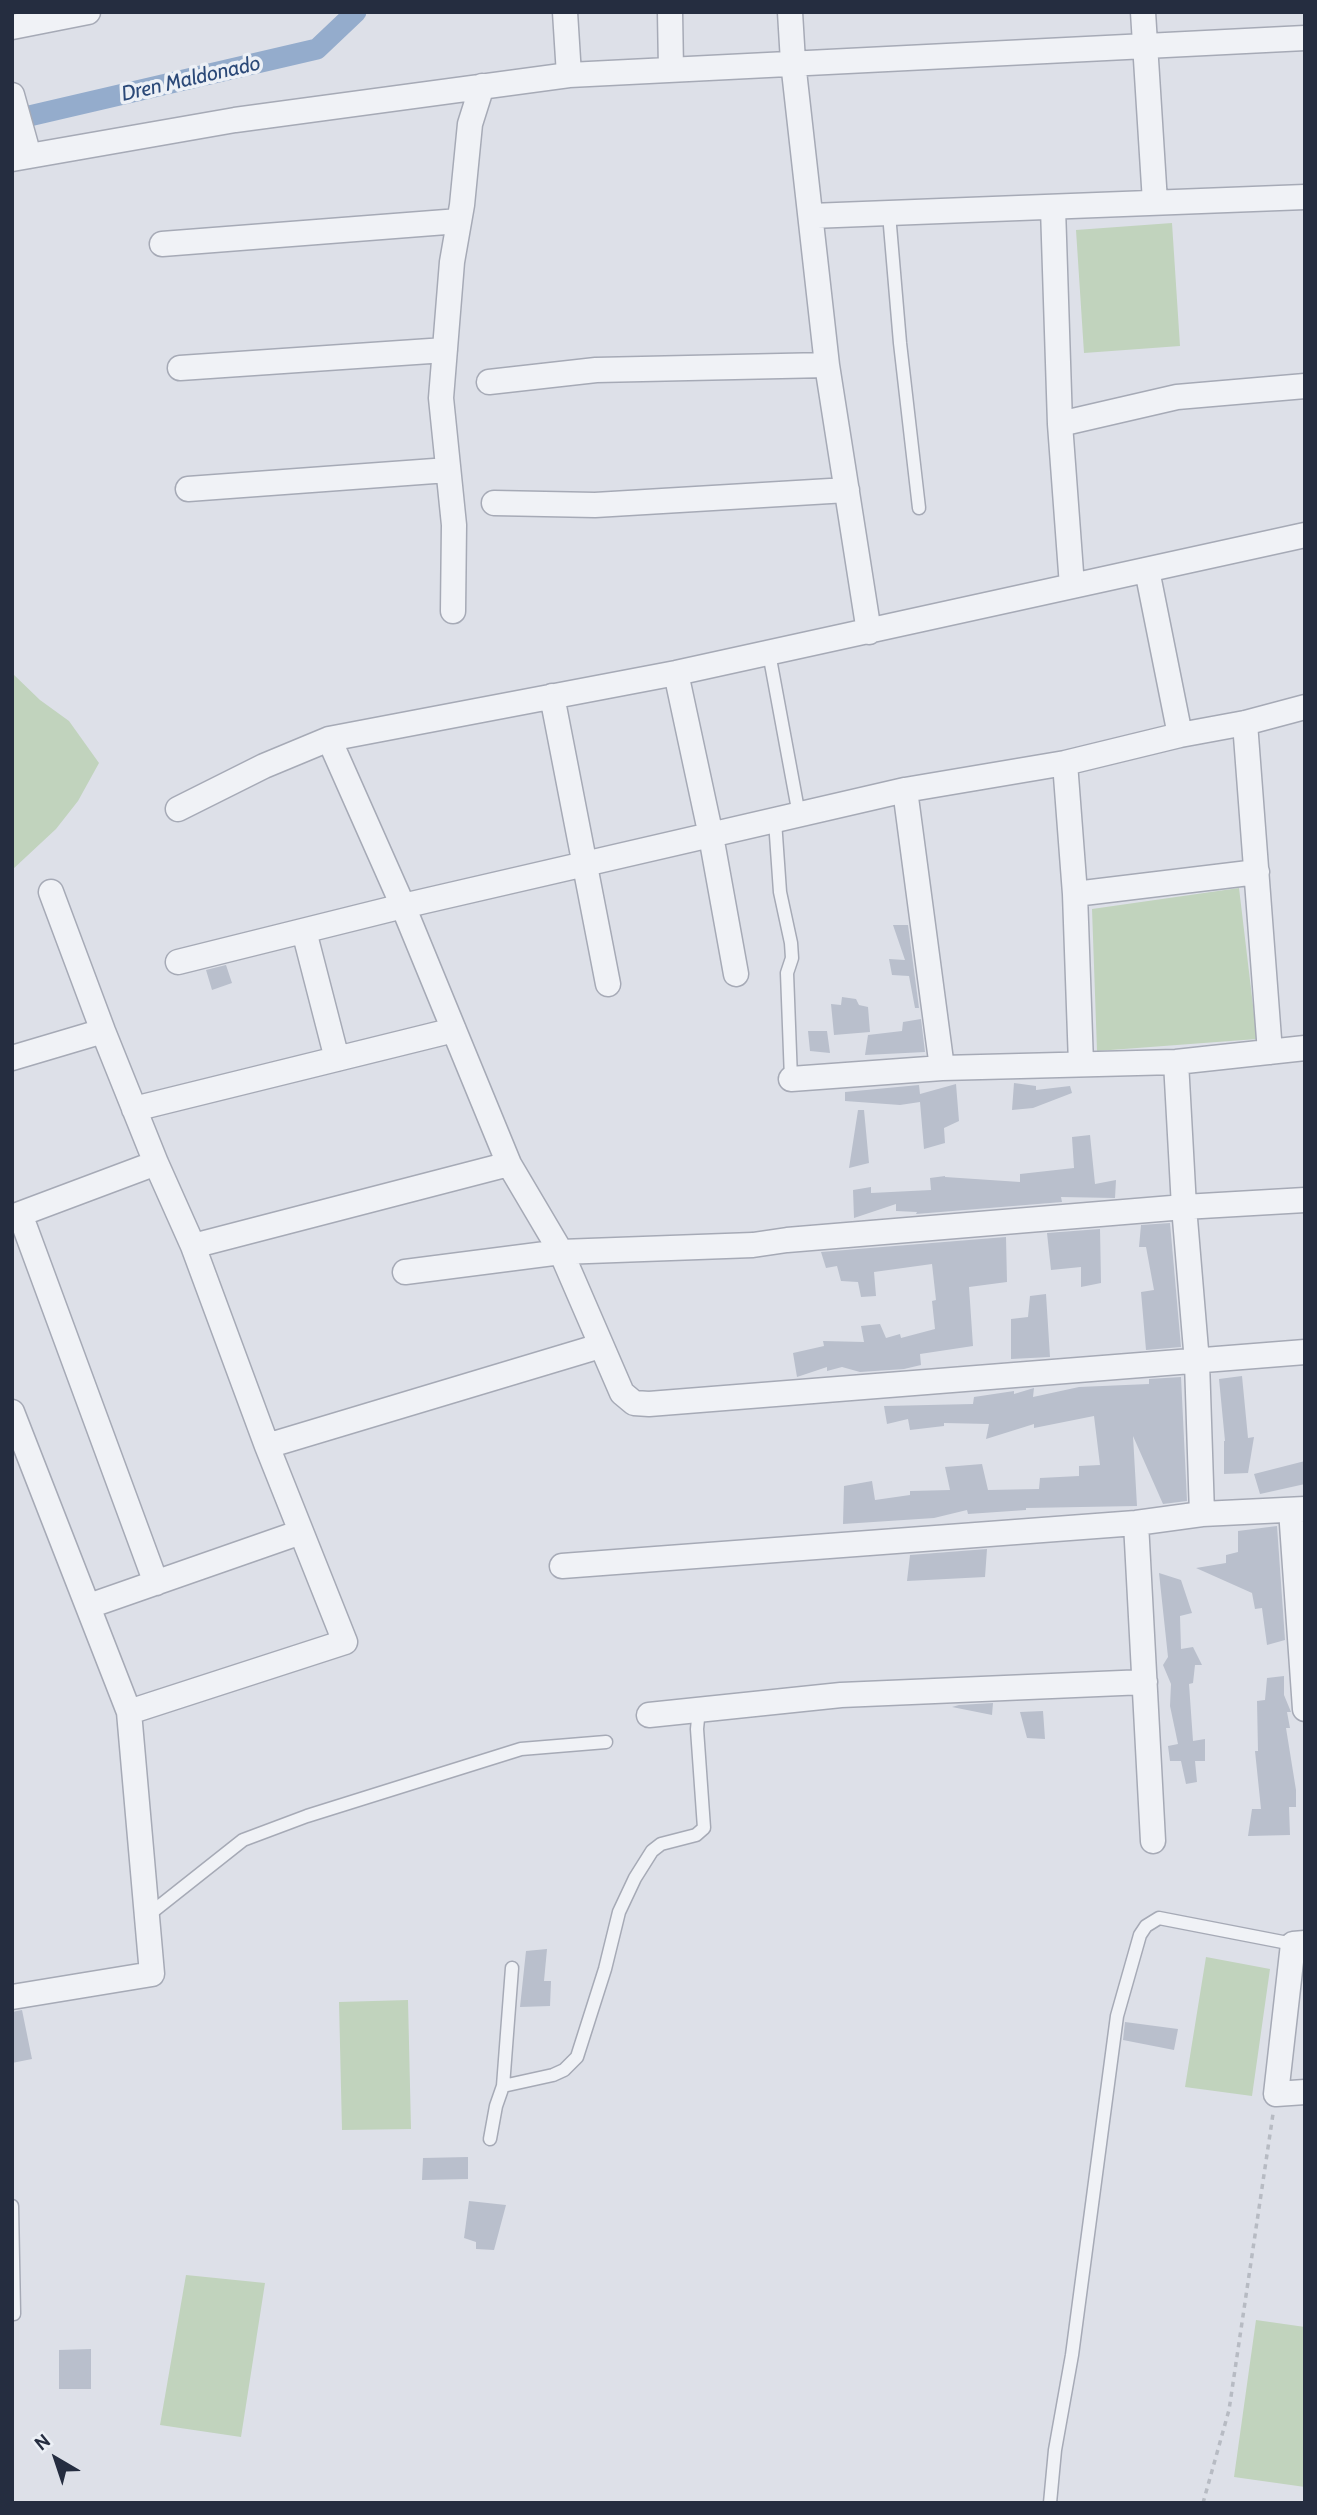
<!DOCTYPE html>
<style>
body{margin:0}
#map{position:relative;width:1317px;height:2515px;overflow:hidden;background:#dde0e8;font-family:Cabin,sans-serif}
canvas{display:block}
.frame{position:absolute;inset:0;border:14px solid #252d40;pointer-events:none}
.north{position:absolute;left:21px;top:2424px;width:70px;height:70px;-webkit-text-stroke:5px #ecf0f6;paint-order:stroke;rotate:321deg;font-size:19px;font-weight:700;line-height:28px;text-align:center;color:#252d40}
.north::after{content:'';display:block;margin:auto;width:24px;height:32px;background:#252d40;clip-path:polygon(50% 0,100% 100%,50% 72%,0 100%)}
</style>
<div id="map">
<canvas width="1317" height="2515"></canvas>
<div class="frame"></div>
<div class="north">N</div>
</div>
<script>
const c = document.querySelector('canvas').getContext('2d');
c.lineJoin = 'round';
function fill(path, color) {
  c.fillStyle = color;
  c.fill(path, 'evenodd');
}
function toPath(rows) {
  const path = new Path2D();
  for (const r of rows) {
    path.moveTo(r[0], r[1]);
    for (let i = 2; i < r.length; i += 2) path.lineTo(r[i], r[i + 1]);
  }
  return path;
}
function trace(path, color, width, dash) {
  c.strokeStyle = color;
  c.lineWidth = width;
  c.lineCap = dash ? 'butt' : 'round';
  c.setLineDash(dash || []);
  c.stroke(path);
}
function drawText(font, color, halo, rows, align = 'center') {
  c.font = font + ' Cabin,sans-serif';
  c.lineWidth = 7;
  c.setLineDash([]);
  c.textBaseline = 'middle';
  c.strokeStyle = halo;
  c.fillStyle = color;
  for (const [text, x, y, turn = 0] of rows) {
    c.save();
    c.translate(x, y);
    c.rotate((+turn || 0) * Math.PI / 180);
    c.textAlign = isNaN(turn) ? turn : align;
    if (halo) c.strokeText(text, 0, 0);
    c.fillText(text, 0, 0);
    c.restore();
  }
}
const green = toPath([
 [1172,223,1180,346,1084,353,1076,230],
 [12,673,40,700,69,721,99,763,78,801,56,829,12,870],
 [1239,888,1257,1039,1097,1051,1092,909],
 [1206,1957,1270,1969,1252,2096,1185,2087],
 [408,2000,411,2129,342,2130,339,2002],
 [186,2275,265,2283,241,2437,160,2425],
 [1256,2320,1305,2327,1305,2487,1234,2477]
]);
const canal = toPath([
 [12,120,317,49,356,12]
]);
const building = toPath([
 [893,925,908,925,919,1008,915,1008,909,976,892,975,889,959,905,960],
 [226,965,232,983,212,990,206,970],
 [842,997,856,999,859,1005,868,1007,870,1032,834,1035,831,1004,841,1005],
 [921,1019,925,1052,865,1055,868,1035,902,1031,903,1022],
 [808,1031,827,1031,830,1053,810,1051],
 [1014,1083,1036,1086,1036,1090,1070,1086,1072,1093,1033,1108,1012,1110],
 [956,1084,959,1121,944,1128,945,1143,924,1149,920,1102,900,1105,845,1101,845,1092,919,1085,920,1094],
 [858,1110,864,1110,869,1163,849,1168],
 [1090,1135,1095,1184,1116,1180,1115,1198,1061,1197,1062,1202,916,1214,917,1212,896,1211,896,1204,854,1218,853,1190,871,1187,871,1193,931,1190,930,1178,945,1176,945,1177,1020,1182,1020,1174,1074,1168,1072,1137],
 [1170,1223,1181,1347,1146,1350,1141,1292,1154,1290,1146,1247,1139,1247,1141,1225],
 [1100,1229,1101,1283,1081,1287,1081,1267,1051,1270,1047,1233],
 [1006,1237,1007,1282,969,1287,973,1346,920,1354,921,1365,904,1369,860,1372,842,1367,827,1371,827,1367,797,1377,793,1353,824,1346,823,1341,864,1342,861,1326,880,1324,886,1338,900,1334,901,1338,935,1329,932,1301,936,1300,932,1264,874,1272,876,1296,861,1297,858,1282,841,1281,837,1266,826,1268,821,1252],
 [1046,1294,1050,1357,1011,1359,1011,1319,1028,1317,1030,1296],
 [1242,1376,1248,1438,1254,1437,1248,1473,1224,1474,1224,1441,1225,1441,1219,1379],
 [1181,1377,1187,1501,1163,1504,1133,1436,1137,1506,1026,1508,1026,1510,968,1514,967,1510,934,1518,843,1524,844,1486,872,1481,875,1500,910,1495,910,1491,950,1490,945,1467,982,1464,988,1490,1039,1489,1040,1478,1079,1476,1079,1466,1100,1465,1094,1416,1034,1428,1034,1424,986,1439,989,1424,944,1423,944,1426,910,1430,908,1419,887,1424,884,1406,973,1404,974,1397,1014,1391,1014,1394,1034,1388,1033,1397,1079,1387,1149,1384,1149,1379],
 [1305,1461,1305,1484,1260,1494,1254,1474],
 [1277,1526,1285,1640,1267,1645,1262,1608,1255,1609,1252,1593,1196,1568,1226,1563,1226,1555,1238,1552,1238,1531],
 [987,1549,985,1577,907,1581,910,1555],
 [1159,1573,1181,1580,1192,1613,1180,1616,1181,1649,1193,1647,1202,1665,1195,1665,1193,1683,1189,1684,1193,1741,1205,1739,1205,1761,1195,1761,1197,1782,1186,1784,1181,1761,1170,1761,1168,1746,1178,1744,1170,1706,1171,1684,1163,1665,1168,1657],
 [1284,1676,1284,1695,1291,1712,1287,1712,1290,1728,1286,1728,1296,1790,1296,1807,1289,1807,1290,1835,1248,1836,1252,1809,1261,1809,1255,1751,1258,1751,1257,1701,1265,1700,1267,1678],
 [993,1703,992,1715,952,1707,959,1705],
 [1043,1711,1045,1739,1027,1738,1020,1712],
 [547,1949,544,1981,551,1981,550,2006,520,2007,526,1951],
 [22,2010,32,2059,12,2063,12,2012],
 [1125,2022,1178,2029,1174,2050,1123,2040],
 [468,2157,468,2179,422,2180,423,2158],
 [469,2201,506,2205,494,2250,476,2249,476,2242,464,2238],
 [91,2349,91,2389,59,2389,59,2350]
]);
const path = toPath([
 [1203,2503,1229,2410,1273,2114]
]);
const lane = toPath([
 [889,214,900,343,919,508],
 [769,653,799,815],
 [775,821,780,892,791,943,792,958,787,973,791,1079],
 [147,1916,243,1840,307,1816,521,1749,606,1742],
 [503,2086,553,2075,564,2070,577,2057,605,1969,619,1912,635,1878,652,1851,661,1844,696,1835,704,1828,697,1729,699,1709],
 [490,2139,496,2106,503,2086,512,1968],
 [12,2206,14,2314,12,2314],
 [1050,2503,1055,2450,1072,2355,1117,2016,1140,1935,1146,1926,1159,1918,1293,1944]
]);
const street = toPath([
 [565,12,569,75],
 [670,12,671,70],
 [790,12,793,62,827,365,869,632],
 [1143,12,1155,202],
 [12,27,88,12],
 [12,95,29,156],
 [12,159,235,120,569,75,1305,38],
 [1053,208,1060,424,1072,586],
 [811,216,1305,197],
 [162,244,459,221],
 [180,368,445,350],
 [489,382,596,370,827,365],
 [1060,424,1177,397,1305,386],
 [188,489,448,470],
 [494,503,595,505,847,490],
 [1147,570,1180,735],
 [453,611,454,525,441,398,452,262,462,205,470,124,482,86],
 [676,673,711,836,736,974],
 [552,696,608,984],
 [1245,723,1270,1052],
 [329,739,403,906,509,1164,561,1252,622,1393,634,1403,649,1404,1305,1352],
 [1065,763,1075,894,1081,1064],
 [905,790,942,1068],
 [178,809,264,766,329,739,676,673,1305,535],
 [51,892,103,1031,156,1163,193,1246,267,1446,345,1642,129,1712],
 [1075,894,1257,872],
 [304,931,337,1059],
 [178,962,403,906,905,790,1065,763,1180,735,1245,723,1305,707],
 [12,1058,103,1031],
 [1176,1062,1184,1207,1197,1362,1202,1514],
 [791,1079,942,1068,1176,1062,1305,1048],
 [134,1109,454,1030],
 [20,1214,156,1583],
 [12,1217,156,1163],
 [193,1246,509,1164],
 [405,1272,561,1252,753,1245,787,1240,1184,1207,1305,1200],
 [12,1412,129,1712,152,1974,12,1997],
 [267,1446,600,1346],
 [1291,1510,1305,1709],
 [1136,1523,1153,1841],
 [562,1566,1136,1523,1202,1514,1305,1509],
 [89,1606,301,1532],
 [649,1715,841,1695,1145,1682],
 [1305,1943,1293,1944,1276,2094,1305,2092]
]);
const waterNames = [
 ["Dren Maldonado",191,79,-13]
];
fill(green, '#c1d3bd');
trace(canal, '#94accc', 21);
fill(building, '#b9bfcc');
trace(lane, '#a6aab6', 15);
trace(street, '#a6aab6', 27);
trace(path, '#b7bbc3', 3.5, [5, 5]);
trace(lane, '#f0f2f6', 12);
trace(street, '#f0f2f6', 24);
drawText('italic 21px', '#2b4978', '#ecf0f6', waterNames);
</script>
